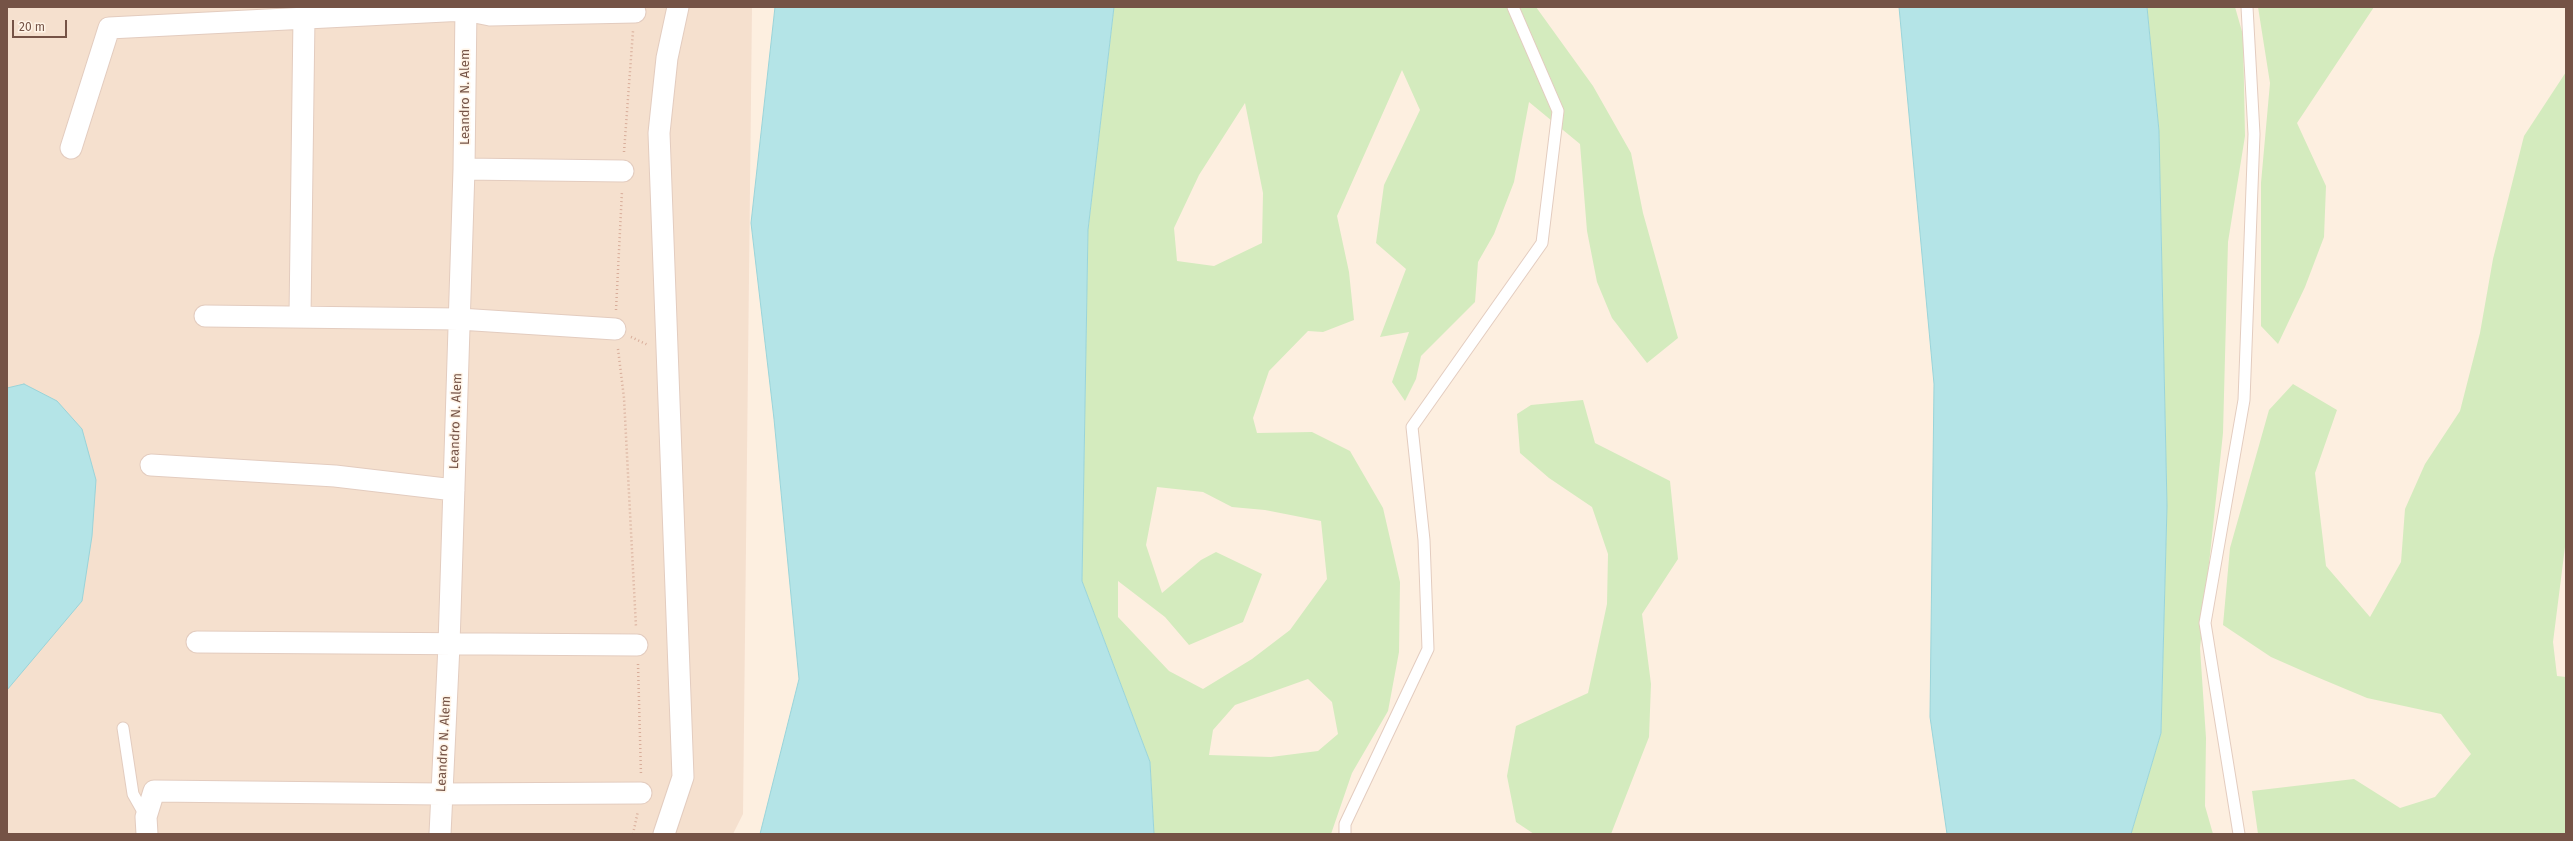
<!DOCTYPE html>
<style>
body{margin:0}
#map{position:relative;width:2573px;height:841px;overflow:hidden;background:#fdefe0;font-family:"Fira Sans",sans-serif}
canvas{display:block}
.frame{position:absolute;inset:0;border:8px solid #755346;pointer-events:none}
.scale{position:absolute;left:12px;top:20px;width:55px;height:18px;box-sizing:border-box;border:2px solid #755346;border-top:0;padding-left:5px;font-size:12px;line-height:14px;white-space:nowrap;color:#755346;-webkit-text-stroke:3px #fff4e7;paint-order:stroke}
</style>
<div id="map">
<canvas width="2573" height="841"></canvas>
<div class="frame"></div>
<div class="scale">20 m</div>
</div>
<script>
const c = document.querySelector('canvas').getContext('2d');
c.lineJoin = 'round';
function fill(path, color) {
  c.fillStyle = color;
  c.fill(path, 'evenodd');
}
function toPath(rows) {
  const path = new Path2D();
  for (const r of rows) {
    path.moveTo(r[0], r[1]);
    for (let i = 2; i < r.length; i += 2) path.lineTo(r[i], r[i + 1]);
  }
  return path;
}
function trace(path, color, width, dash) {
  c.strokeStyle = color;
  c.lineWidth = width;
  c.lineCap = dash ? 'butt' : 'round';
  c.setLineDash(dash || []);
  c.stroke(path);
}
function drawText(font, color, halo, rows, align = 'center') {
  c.font = font + ' "Fira Sans",sans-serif';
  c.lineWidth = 3;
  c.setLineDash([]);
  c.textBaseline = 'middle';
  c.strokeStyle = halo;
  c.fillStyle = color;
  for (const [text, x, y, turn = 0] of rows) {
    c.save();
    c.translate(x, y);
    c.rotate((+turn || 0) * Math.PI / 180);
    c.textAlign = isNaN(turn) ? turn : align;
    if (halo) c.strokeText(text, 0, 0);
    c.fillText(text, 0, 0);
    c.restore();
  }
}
const residential = toPath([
 [7,7,752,7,743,814,733,834,7,834]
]);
const green = toPath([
 [1114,7,1536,7,1593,86,1631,153,1643,213,1678,338,1647,363,1612,318,1597,282,1587,231,1580,144,1529,102,1514,182,1494,234,1478,262,1475,302,1421,356,1416,379,1405,401,1392,382,1409,332,1380,337,1406,269,1376,243,1384,185,1420,110,1402,70,1337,216,1349,272,1354,320,1323,332,1308,331,1269,371,1253,418,1257,433,1312,432,1350,451,1383,508,1400,582,1399,652,1388,711,1352,773,1331,834,1154,834,1150,762,1082,581,1088,230],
 [1245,103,1263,193,1262,243,1214,266,1177,261,1174,228,1199,175],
 [1157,487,1203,492,1232,507,1265,510,1321,521,1327,579,1290,630,1252,659,1203,689,1169,671,1118,617,1118,581,1165,617,1189,645,1243,622,1262,574,1216,552,1201,560,1162,593,1146,545],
 [1308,679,1332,702,1338,734,1318,751,1271,757,1209,755,1213,730,1235,705],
 [2147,7,2235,7,2243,35,2245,136,2228,242,2223,433,2200,648,2206,738,2205,806,2213,834,2131,834,2161,733,2167,506,2159,131],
 [2258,7,2374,7,2297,123,2326,186,2324,237,2305,287,2278,344,2261,326,2261,183,2270,83],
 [2566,72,2566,539,2553,642,2557,676,2566,677,2566,834,2258,834,2252,791,2354,779,2400,808,2435,797,2471,754,2441,714,2367,698,2312,675,2271,657,2223,625,2230,548,2269,410,2293,384,2337,410,2315,473,2326,566,2370,617,2401,562,2405,509,2425,464,2460,411,2480,333,2493,259,2524,136],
 [1583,400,1595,443,1670,481,1678,559,1642,614,1651,684,1649,737,1611,834,1534,834,1516,822,1507,776,1516,726,1588,693,1607,604,1608,554,1592,507,1549,478,1520,453,1517,414,1531,405]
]);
const water = toPath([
 [775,7,1114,7,1088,230,1082,581,1150,762,1154,834,760,834,799,679,774,419,751,223,775,7],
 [1899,7,2147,7,2159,131,2167,506,2161,733,2131,834,1947,834,1930,717,1934,384,1899,7],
 [24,384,57,401,82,429,96,480,92,536,82,601,7,690,7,388,24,384]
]);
const path = toPath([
 [624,152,633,31],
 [616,310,622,191],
 [631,337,648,345],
 [618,349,624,398,636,627],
 [638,664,641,775],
 [633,834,638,811]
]);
const lane = toPath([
 [123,728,133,794,146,817],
 [1345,834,1345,824,1428,649,1424,540,1412,427,1542,243,1558,111,1513,7],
 [2239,834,2205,623,2244,400,2254,134,2247,7]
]);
const street = toPath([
 [71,148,109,28,465,10,490,15,635,12],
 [464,169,623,171],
 [205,316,459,319,615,329],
 [300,316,304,17],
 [151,465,335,476,454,490],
 [197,642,637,645],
 [147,834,146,817,154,791,441,794,641,793],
 [440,834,449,645,464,169,466,7],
 [664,834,683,777,659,133,667,58,678,7]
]);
const streetNames = [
 ["Leandro N. Alem",465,97,-90],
 ["Leandro N. Alem",456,421,-88],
 ["Leandro N. Alem",444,744,-87]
];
fill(residential, '#f5e0ce');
fill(green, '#d4ebbe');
fill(water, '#b4e4e7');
trace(water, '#9ad4d9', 1);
trace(lane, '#e3ccbf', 13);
trace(street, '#e3ccbf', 23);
trace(path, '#d8ad9a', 2.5, [1, 3]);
trace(lane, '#fff', 11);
trace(street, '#fff', 21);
drawText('13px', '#755346', '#fff4e7', streetNames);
</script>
